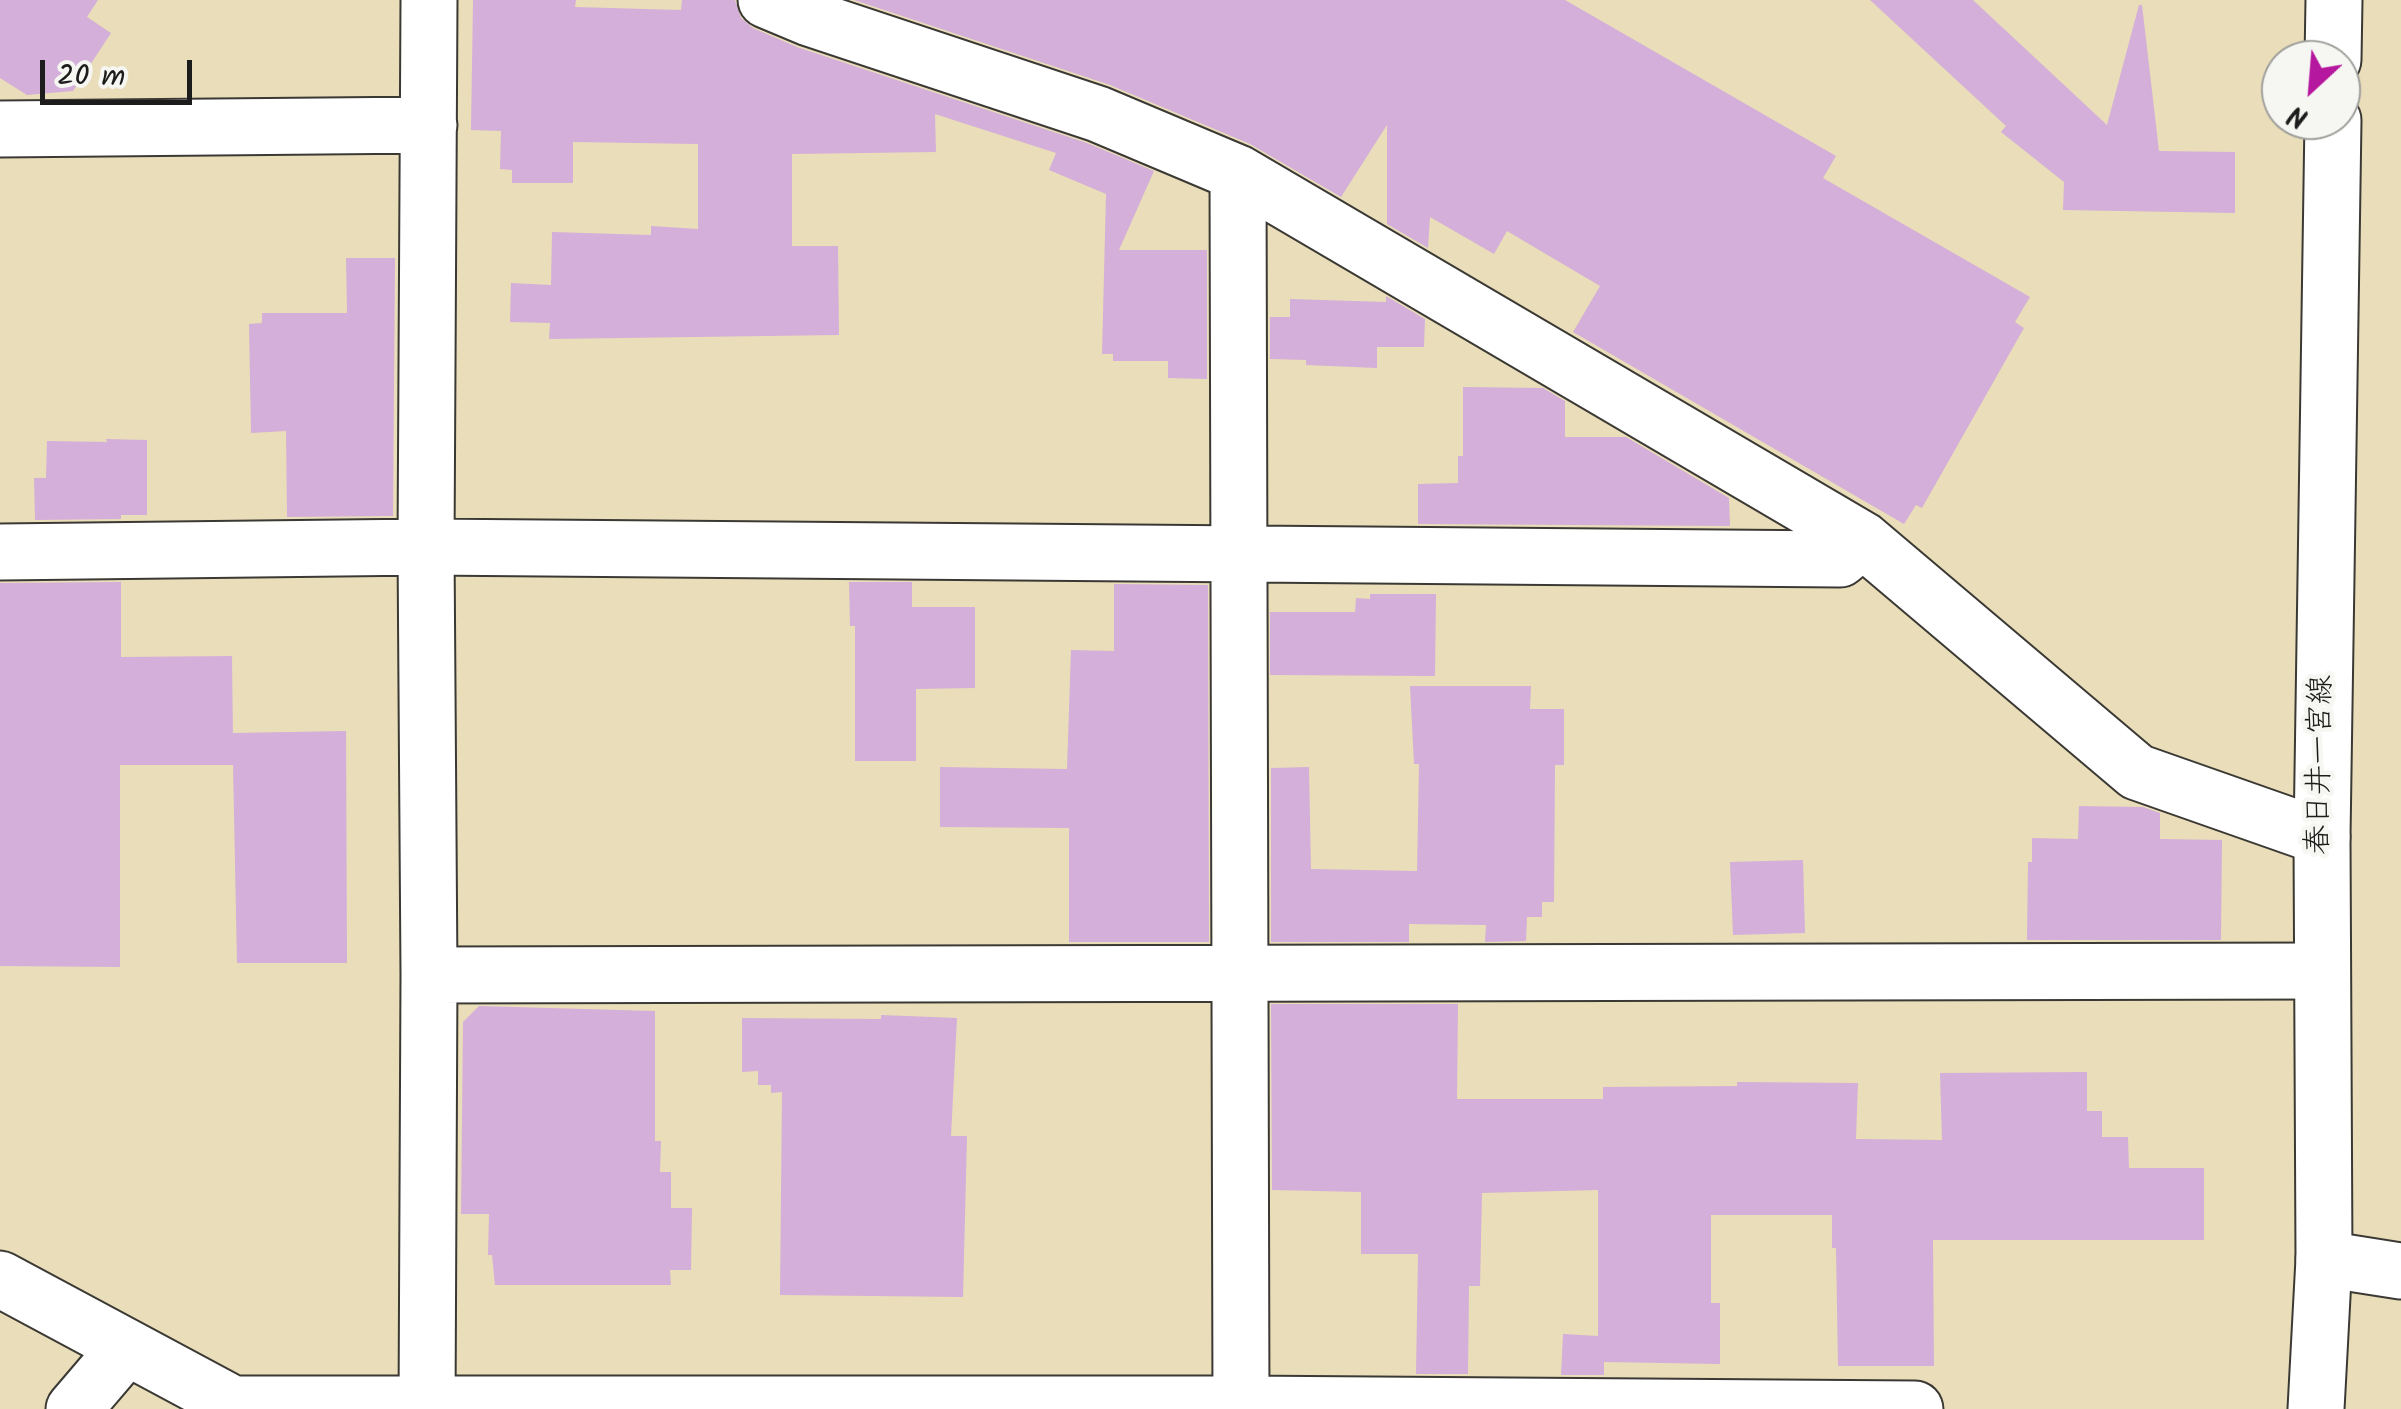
<!DOCTYPE html>
<meta charset="utf-8">
<style>
body{margin:0}
#map{position:relative;width:2401px;height:1409px;overflow:hidden;background:#eaddb9;font-family:Kalam,sans-serif}
canvas{display:block}
.north{position:absolute;left:2261px;top:40px;width:100px;height:100px;box-sizing:border-box;background:#f6f6f2;border:2px solid #9f9f9c;border-radius:50%;rotate:206deg;font-size:28px;font-weight:700;line-height:40px;text-align:center;color:#1c1c1c}
.north::after{content:'';display:block;margin:auto;width:35px;height:45px;background:#b5179e;clip-path:polygon(50% 0,100% 100%,50% 72%,0 100%)}
.scale{position:absolute;left:40px;top:60px;width:152px;height:45px;box-sizing:border-box;border:5px solid #1c1c1c;border-top:0;padding-left:12px;font-size:30px;line-height:35px;white-space:nowrap;color:#1c1c1c;-webkit-text-stroke:8px #f6f6f2;paint-order:stroke}
</style>
<div id="map">
<canvas width="2401" height="1409"></canvas>
<div class="north">N</div>
<div class="scale">20 m</div>
</div>
<script>
const c = document.querySelector('canvas').getContext('2d');
c.lineJoin = 'round';
function fill(path, color) {
  c.fillStyle = color;
  c.fill(path, 'evenodd');
}
function toPath(rows) {
  const path = new Path2D();
  for (const r of rows) {
    path.moveTo(r[0], r[1]);
    for (let i = 2; i < r.length; i += 2) path.lineTo(r[i], r[i + 1]);
  }
  return path;
}
function trace(path, color, width, dash) {
  c.strokeStyle = color;
  c.lineWidth = width;
  c.lineCap = dash ? 'butt' : 'round';
  c.setLineDash(dash || []);
  c.stroke(path);
}
function drawText(font, color, halo, rows, align = 'center') {
  c.font = font + ' Kalam,"Klee One",sans-serif';
  c.lineWidth = 9;
  c.setLineDash([]);
  c.textBaseline = 'middle';
  c.strokeStyle = halo;
  c.fillStyle = color;
  for (const [text, x, y, turn = 0] of rows) {
    c.save();
    c.translate(x, y);
    c.rotate((+turn || 0) * Math.PI / 180);
    c.textAlign = isNaN(turn) ? turn : align;
    if (halo) c.strokeText(text, 0, 0);
    c.fillText(text, 0, 0);
    c.restore();
  }
}
const building = toPath([
 [0,0,98,0,87,17,111,33,73,91,27,95,0,78],
 [473,0,576,0,575,7,681,10,682,0,735,0,741,18,753,28,797,47,1087,143,1154,171,1119,250,1207,250,1207,379,1168,378,1168,361,1113,361,1113,354,1102,354,1106,194,1049,170,1056,153,935,114,936,152,792,154,792,246,838,246,839,335,549,339,550,323,510,322,511,283,551,285,552,232,651,235,651,226,698,229,698,144,573,142,573,183,512,183,512,170,500,169,501,131,471,130],
 [854,0,1565,0,1836,156,1823,178,2030,297,2015,322,2024,328,1922,508,1916,505,1904,524,1573,332,1600,286,1507,231,1494,254,1430,217,1428,248,1387,224,1387,125,1341,197,1250,144,1110,85],
 [1870,0,1973,0,2107,125,2139,5,2142,5,2159,151,2235,152,2235,213,2063,210,2064,182,2001,132,2006,126],
 [346,258,395,258,393,516,287,517,286,431,251,433,249,324,262,323,262,313,347,313],
 [1386,296,1425,319,1424,347,1377,347,1377,368,1306,365,1306,360,1270,359,1270,317,1290,317,1290,299,1386,302],
 [1463,387,1543,388,1565,401,1565,437,1626,437,1729,498,1730,526,1418,524,1418,484,1458,483,1458,456,1463,456],
 [106,439,147,440,147,515,121,515,121,519,35,520,34,478,46,478,47,441,107,442],
 [121,582,121,657,232,656,233,743,233,733,346,731,347,963,237,963,233,765,120,765,120,967,0,966,0,583],
 [849,582,912,582,912,607,975,607,975,688,916,689,916,761,855,761,855,626,850,626],
 [1114,584,1208,585,1209,942,1069,942,1069,828,940,827,940,767,1067,769,1071,650,1114,651],
 [1370,594,1436,594,1435,676,1270,675,1270,612,1355,612,1356,598,1370,599],
 [1410,686,1531,686,1530,709,1564,709,1564,765,1555,765,1554,902,1542,902,1542,917,1527,917,1526,941,1485,942,1486,925,1409,924,1409,942,1271,942,1271,768,1309,767,1311,869,1417,871,1419,764,1414,764],
 [2079,806,2143,807,2160,813,2160,839,2222,840,2221,940,2027,940,2028,862,2032,862,2032,838,2078,839],
 [1803,860,1805,933,1733,935,1730,862],
 [1271,1004,1458,1004,1457,1099,1603,1099,1603,1087,1737,1086,1737,1082,1858,1083,1856,1139,1942,1140,1940,1073,2087,1072,2087,1111,2102,1111,2102,1137,2128,1137,2129,1168,2204,1168,2204,1240,1933,1240,1934,1366,1838,1366,1836,1248,1832,1248,1832,1215,1711,1215,1711,1303,1720,1303,1720,1364,1604,1362,1604,1375,1561,1375,1563,1334,1598,1336,1598,1190,1482,1193,1480,1286,1469,1286,1468,1374,1416,1374,1418,1254,1361,1254,1361,1192,1272,1190],
 [479,1006,655,1011,655,1141,661,1141,660,1172,671,1172,671,1208,692,1208,691,1270,670,1270,671,1285,495,1285,492,1255,488,1255,489,1214,461,1214,463,1022],
 [881,1015,957,1018,951,1136,967,1136,963,1297,780,1295,782,1092,771,1093,771,1085,758,1085,758,1071,742,1072,742,1018,881,1019]
]);
const minor = toPath([
 [766,0,809,18,1098,114,1238,173,1863,540,2137,772,2322,837],
 [0,129,429,125],
 [1238,173,1241,1409],
 [0,552,426,547,1840,559,1863,540],
 [429,975,2321,971],
 [2324,1259,2401,1271],
 [0,1279,233,1404,1241,1404,1915,1409],
 [74,1409,126,1348],
 [427,1409,429,975,426,547,429,0]
]);
const major = toPath([
 [2333,60,2334,0],
 [2316,1409,2324,1259,2322,837,2333,120]
]);
const streetNames = [
 ["春日井一宮線",2323,765,-89]
];
fill(building, '#d3afd9');
trace(minor, '#3b3934', 59);
trace(major, '#3b3934', 59);
trace(minor, '#fff', 55);
trace(major, '#fff', 55);
drawText('30px', '#1c1c1c', '#f6f6f2', streetNames);
</script>
